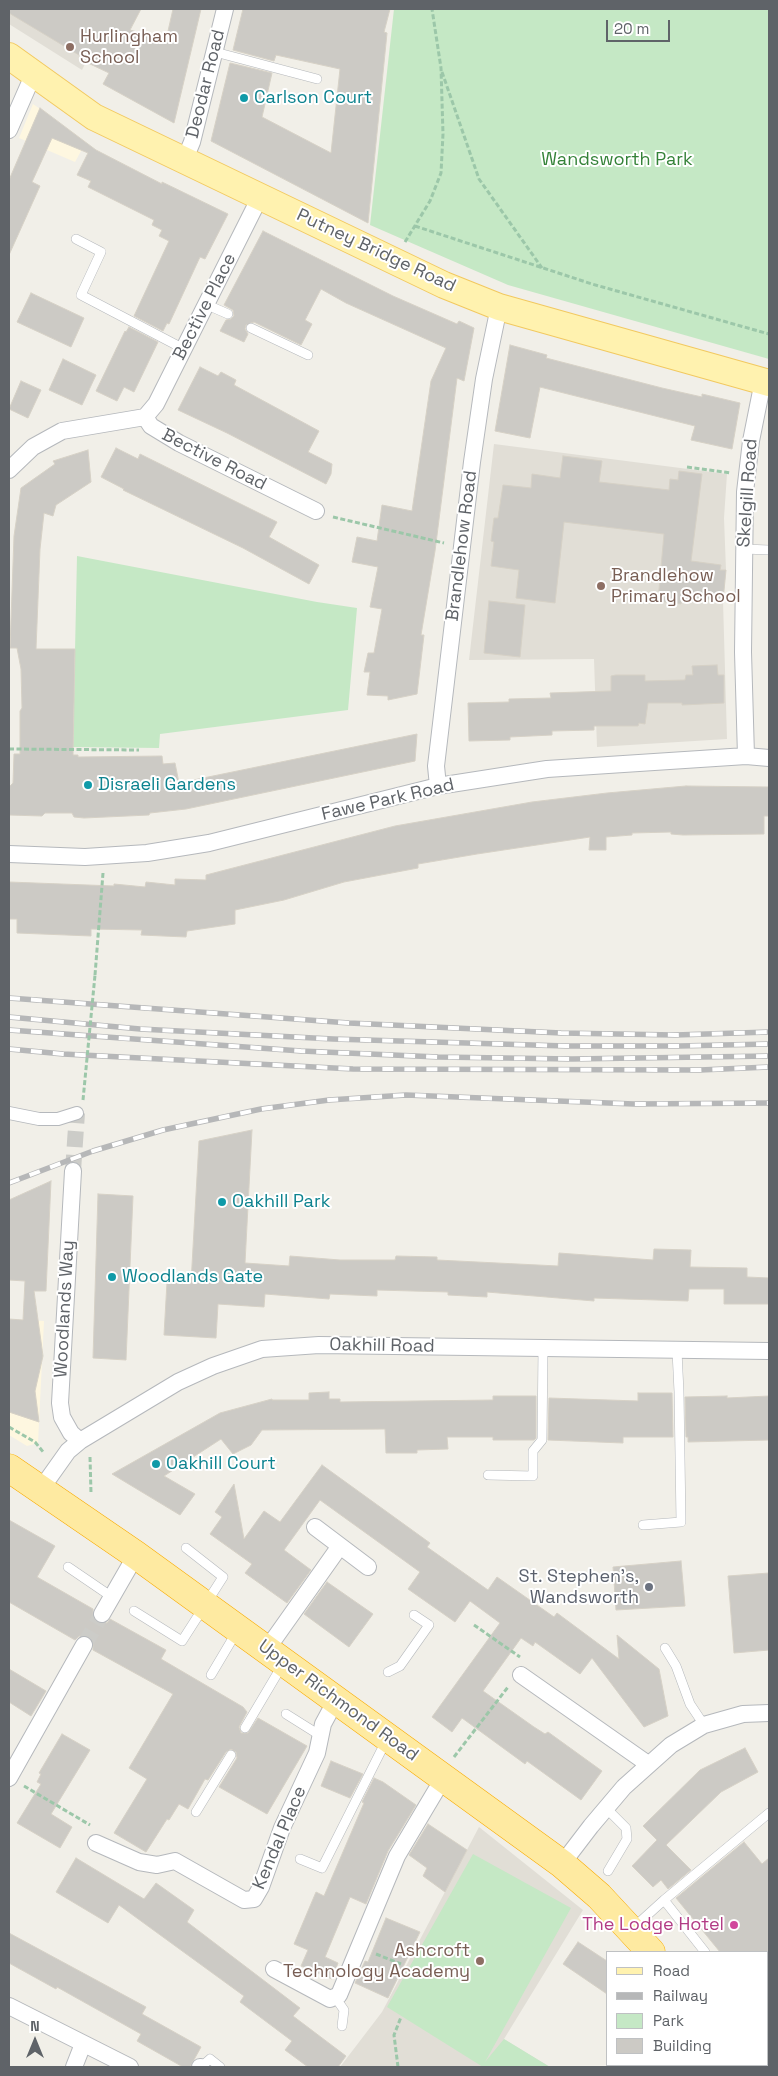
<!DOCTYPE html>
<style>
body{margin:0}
#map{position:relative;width:778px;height:2076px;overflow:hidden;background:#f1efe8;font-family:"Space Grotesk",sans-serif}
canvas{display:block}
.frame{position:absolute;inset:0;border:10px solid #5f6368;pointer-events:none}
.legend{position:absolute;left:606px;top:1951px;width:162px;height:115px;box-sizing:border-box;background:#fff;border:1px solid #bfc1c3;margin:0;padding:6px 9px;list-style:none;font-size:15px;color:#5f6368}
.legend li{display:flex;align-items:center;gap:10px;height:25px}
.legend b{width:25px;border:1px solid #bfc1c3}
.north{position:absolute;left:10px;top:2016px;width:50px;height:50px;-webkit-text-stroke:4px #fff;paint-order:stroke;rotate:0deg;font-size:14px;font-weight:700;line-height:20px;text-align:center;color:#5f6368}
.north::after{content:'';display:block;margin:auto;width:18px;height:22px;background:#5f6368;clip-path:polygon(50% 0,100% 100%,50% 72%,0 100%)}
.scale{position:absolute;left:606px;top:20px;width:64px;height:22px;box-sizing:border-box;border:2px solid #5f6368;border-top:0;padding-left:6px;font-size:15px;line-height:18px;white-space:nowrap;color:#5f6368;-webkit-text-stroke:4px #fff;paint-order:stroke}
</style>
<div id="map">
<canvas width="778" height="2076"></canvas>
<div class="frame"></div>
<ul class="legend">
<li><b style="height:6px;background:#fff2af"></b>Road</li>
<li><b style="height:6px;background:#b6b7b8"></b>Railway</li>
<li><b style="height:14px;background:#c5e8c5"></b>Park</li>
<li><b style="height:14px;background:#cccac5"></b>Building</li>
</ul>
<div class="north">N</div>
<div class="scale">20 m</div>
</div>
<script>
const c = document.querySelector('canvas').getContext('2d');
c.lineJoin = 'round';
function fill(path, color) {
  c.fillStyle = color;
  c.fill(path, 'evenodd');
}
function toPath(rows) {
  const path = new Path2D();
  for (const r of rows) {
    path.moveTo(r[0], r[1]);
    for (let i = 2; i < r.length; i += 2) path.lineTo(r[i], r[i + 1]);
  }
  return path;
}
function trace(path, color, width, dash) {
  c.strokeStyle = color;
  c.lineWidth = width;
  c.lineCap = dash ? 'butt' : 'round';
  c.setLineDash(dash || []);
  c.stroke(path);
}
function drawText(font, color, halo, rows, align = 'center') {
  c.font = font + ' "Space Grotesk",sans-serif';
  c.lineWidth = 4;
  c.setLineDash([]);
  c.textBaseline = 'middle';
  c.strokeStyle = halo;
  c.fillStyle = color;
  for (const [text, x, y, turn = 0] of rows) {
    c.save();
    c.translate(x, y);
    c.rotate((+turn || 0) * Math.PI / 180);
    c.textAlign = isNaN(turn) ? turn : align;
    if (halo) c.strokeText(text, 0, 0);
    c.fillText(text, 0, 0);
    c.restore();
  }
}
const commercial = toPath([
 [33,104,86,142,75,162,19,138],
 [9,1319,44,1321,38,1443,27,1446,9,1435]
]);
const education = toPath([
 [9,9,113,9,82,70,9,24],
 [494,444,727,474,724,518,726,570,723,601,727,739,597,747,594,659,469,660],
 [479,1827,583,1910,504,2039,550,2067,340,2067,382,2012]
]);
const green = toPath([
 [394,9,769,9,769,359,508,285,370,225],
 [77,556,317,602,357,608,348,710,160,734,159,748,73,747],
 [473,1854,571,1908,485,2062,504,2039,550,2067,483,2067,387,2007]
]);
const building = toPath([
 [9,9,141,9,130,30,166,40,173,9,201,9,174,123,103,84,109,73,88,63,89,61,9,13,9,9],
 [243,9,390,9,384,32,387,33,368,223,211,141,230,63,272,73,262,117,331,153,340,69,276,55,274,61,233,50,243,9],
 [40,108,96,150,162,184,162,182,228,214,205,259,200,257,169,324,167,323,163,331,134,316,169,241,159,236,162,230,152,225,154,220,88,187,91,181,77,175,88,153,52,138,32,182,40,186,9,255,9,180,40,108],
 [263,231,393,296,457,324,459,321,474,328,464,381,457,378,435,551,421,635,424,635,417,694,388,700,388,696,367,695,370,672,364,672,368,653,374,653,382,609,370,607,378,567,352,562,357,537,377,541,382,505,412,511,431,381,446,348,346,303,321,289,305,320,312,324,301,345,254,322,246,325,245,329,248,334,244,342,220,331,226,320,231,319,234,316,233,310,224,305,263,231],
 [31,293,84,318,71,347,17,322,31,293],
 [129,327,158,342,134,392,124,387,117,401,96,391,125,331,126,332,129,327],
 [510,345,547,355,546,358,662,388,702,397,702,394,740,403,732,449,691,440,695,426,540,387,530,438,495,431,510,345],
 [63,359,96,375,82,405,49,390,63,359],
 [200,367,218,376,221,372,236,380,234,385,319,431,308,452,332,464,331,474,326,484,227,433,178,410,200,367],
 [21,381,41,390,28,418,9,409,21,381],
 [116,448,138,459,140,454,277,522,269,537,319,565,309,584,243,548,123,490,124,489,101,477,116,448],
 [88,450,91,482,56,505,53,516,44,513,40,549,36,649,75,649,73,755,78,755,78,757,162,756,163,764,175,763,179,783,417,734,415,761,186,809,150,813,149,815,84,818,74,817,72,813,45,813,42,816,9,815,9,787,13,783,14,754,20,754,20,711,22,708,21,669,17,648,10,648,14,536,21,488,55,464,53,461,88,450],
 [563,456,602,461,599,482,669,490,670,479,678,480,679,471,702,474,691,561,721,565,720,570,726,570,723,601,682,596,681,604,658,601,664,534,564,522,555,603,516,598,519,570,491,566,494,542,491,541,494,518,498,518,503,485,531,488,532,474,560,478,563,456],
 [489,601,525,605,520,657,484,653,489,601],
 [717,665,718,675,724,675,724,703,682,705,682,703,648,703,645,724,639,723,638,726,594,726,594,730,552,731,552,735,510,737,510,740,469,741,468,703,509,702,509,699,551,698,550,693,611,691,611,676,616,675,645,675,645,681,685,680,686,675,693,675,692,666,717,665],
 [686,786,769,787,769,816,764,816,764,834,683,835,671,834,671,832,632,833,632,835,606,837,606,850,589,850,590,837,477,854,418,864,418,868,344,882,284,900,235,910,235,924,187,931,186,937,141,935,142,930,91,929,91,936,17,933,17,919,9,919,9,882,114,886,114,884,145,887,146,882,175,885,175,879,206,880,206,875,395,826,532,802,607,793,686,786],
 [252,1130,245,1263,289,1266,290,1256,340,1260,395,1260,396,1256,437,1257,437,1260,558,1266,559,1253,653,1260,654,1249,691,1250,690,1267,747,1268,747,1277,769,1278,769,1304,724,1304,724,1289,689,1289,688,1301,594,1298,594,1301,487,1292,487,1297,448,1295,448,1292,377,1290,377,1296,330,1294,329,1299,265,1294,264,1307,218,1304,216,1338,164,1335,167,1282,191,1283,199,1141,252,1130],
 [51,1181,46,1291,34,1291,43,1356,35,1391,39,1422,9,1412,9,1319,23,1320,25,1281,9,1280,9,1200,51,1181],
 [98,1194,133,1196,126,1360,93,1358,98,1194],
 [329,1392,329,1399,340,1399,340,1402,493,1400,493,1396,536,1396,536,1438,534,1440,493,1440,493,1437,447,1437,448,1449,417,1450,417,1453,386,1453,385,1429,262,1430,251,1445,233,1454,221,1439,164,1476,195,1494,180,1515,112,1474,220,1413,272,1399,272,1400,309,1400,309,1393,329,1392],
 [638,1393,672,1393,673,1437,623,1437,623,1443,548,1440,549,1398,638,1401,638,1393],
 [727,1396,727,1398,769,1396,769,1440,688,1442,688,1437,686,1437,685,1397,727,1396],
 [322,1465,430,1543,427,1547,488,1590,497,1577,554,1617,557,1613,619,1659,617,1635,659,1669,668,1716,644,1727,592,1658,580,1674,535,1642,533,1646,521,1638,483,1691,534,1727,545,1734,548,1732,602,1771,581,1800,527,1761,525,1764,462,1718,452,1732,432,1717,500,1623,470,1601,455,1622,408,1589,420,1572,320,1500,284,1550,311,1570,287,1603,245,1573,252,1564,210,1534,222,1517,215,1512,234,1484,244,1539,264,1511,280,1522,322,1465],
 [9,1520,55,1546,37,1577,93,1609,93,1619,97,1623,107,1623,110,1619,166,1650,161,1659,243,1707,247,1712,239,1727,241,1733,248,1733,258,1718,307,1746,267,1814,219,1787,237,1758,236,1752,231,1749,226,1752,208,1780,205,1779,188,1809,179,1804,169,1820,167,1819,146,1852,114,1833,147,1779,129,1768,173,1694,93,1650,93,1640,88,1636,79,1636,75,1640,9,1602,9,1520],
 [681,1561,685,1606,616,1610,613,1567,681,1561],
 [769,1573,769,1650,734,1653,728,1576,769,1573],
 [327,1582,373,1614,349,1647,304,1614,327,1582],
 [9,1669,46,1691,31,1716,9,1702,9,1669],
 [62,1734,90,1750,51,1814,72,1827,60,1848,17,1823,41,1784,37,1782,41,1774,39,1773,62,1734],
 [745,1748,758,1772,721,1792,666,1845,691,1870,668,1889,661,1880,653,1887,632,1866,657,1840,643,1826,700,1770,745,1748],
 [331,1761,363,1774,350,1798,321,1786,331,1761],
 [374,1778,383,1782,416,1805,388,1851,366,1904,350,1897,325,1957,338,1963,332,1979,301,1966,308,1950,294,1944,316,1892,324,1896,364,1803,362,1802,374,1778],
 [428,1824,467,1850,445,1892,423,1876,427,1868,409,1855,428,1824],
 [744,1842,762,1864,769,1858,769,1952,720,1952,676,1898,744,1842],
 [76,1858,144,1899,156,1883,194,1910,187,1922,300,2008,293,2016,346,2056,338,2067,308,2067,285,2050,292,2041,240,2002,244,1996,119,1905,108,1923,56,1892,76,1858],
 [386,1918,420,1932,388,1998,355,1983,365,1961,368,1962,386,1918],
 [9,1933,146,2007,142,2014,201,2047,190,2067,183,2067,137,2041,141,2034,57,1987,56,1989,9,1963,9,1933],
 [578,1942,607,1961,607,1994,563,1964,578,1942]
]);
const minorTunnel = toPath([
 [73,1171,77,1113],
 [84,1645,102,1614]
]);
const path = toPath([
 [442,72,479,179,542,268],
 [415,226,592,284,769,334],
 [405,242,430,201,441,173,443,134,441,68,432,9],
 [687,467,731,473],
 [333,517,444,543],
 [9,749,139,750],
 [95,975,103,873],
 [9,1427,35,1442,44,1453],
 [90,1457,91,1493],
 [474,1625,520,1657],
 [454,1757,508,1687],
 [24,1786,90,1825],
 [376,1954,401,1964],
 [398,2067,394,2035,401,2017]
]);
const service = toPath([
 [215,52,317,79],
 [76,239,101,252,81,295,184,349],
 [205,304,228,314],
 [251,328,308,355],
 [744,549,769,550],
 [488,1475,533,1476,533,1451,542,1440,543,1348],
 [643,1525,681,1522,679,1392,677,1351],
 [68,1567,112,1597],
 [134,1611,182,1641,223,1577,186,1548],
 [665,1648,676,1666,690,1704,704,1725],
 [388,1672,400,1666,429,1625,414,1615],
 [211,1675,236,1633],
 [286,1714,321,1736],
 [245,1728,283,1664],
 [606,1808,626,1828,627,1839,608,1871],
 [196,1812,231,1755],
 [300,1859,322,1868,387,1739],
 [664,1900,705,1952],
 [632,1929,664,1900,769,1813],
 [335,1997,344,2010,342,2026],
 [201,2067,210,2059,220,2067]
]);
const pedestrian = toPath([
 [9,1113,39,1119,58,1119,77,1113]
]);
const minor = toPath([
 [9,130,34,73],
 [185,159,192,142,225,9],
 [145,417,156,404,261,195],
 [9,470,33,447,62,431,145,417,151,426,179,443,316,511],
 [746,756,743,652,745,492,751,441,763,381],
 [438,786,436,766,472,462,484,379,499,307],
 [9,854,85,857,147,853,209,843,438,786,547,769,746,756,769,758],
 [73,1171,60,1403,62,1417,71,1433,80,1441],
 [41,1489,68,1451,80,1441,178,1382,213,1366,262,1349,319,1345,769,1351],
 [315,1527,368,1567],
 [102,1614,136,1555],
 [267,1649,340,1546],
 [521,1675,648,1764],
 [9,1778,84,1645],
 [96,1843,139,1862,157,1865,175,1861,244,1900,254,1899,261,1887,282,1828,317,1753,323,1724,336,1700],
 [562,1864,591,1826,624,1787,671,1745,704,1725,743,1714,769,1713],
 [274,1969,330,1999,339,1995,397,1856,444,1777],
 [9,2006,130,2067],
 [74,2067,83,2044],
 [200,2067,201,2067]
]);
const primary = toPath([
 [9,56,94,117,444,285,499,307,769,383]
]);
const trunk = toPath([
 [9,1468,136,1555,562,1864,599,1896,651,1952],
 [743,2065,745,2067]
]);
const rail = toPath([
 [9,998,349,1023,561,1033,675,1035,769,1032],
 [9,1017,140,1029,333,1039,566,1046,679,1046,769,1044],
 [9,1030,301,1051,438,1057,572,1059,769,1056],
 [9,1049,63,1054,353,1069,700,1070,769,1067],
 [9,1183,93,1151,163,1130,261,1109,329,1100,406,1095,634,1104,769,1103]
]);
const pathBridge = toPath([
 [83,1100,95,975]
]);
const markers = [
 [70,47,5,"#8d6e63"],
 [244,98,5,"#0f9aa8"],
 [601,586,5,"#8d6e63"],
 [88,785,5,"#0f9aa8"],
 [222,1202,5,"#0f9aa8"],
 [112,1277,5,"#0f9aa8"],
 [156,1464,5,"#0f9aa8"],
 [649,1587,5,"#6b7280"],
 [734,1925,5,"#d1479c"],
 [480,1961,5,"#8d6e63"]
];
const educationNames = [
 ["Hurlingham",80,37],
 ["School",80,58],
 ["Brandlehow",611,576],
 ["Primary School",611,597],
 ["Ashcroft",470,1951,"right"],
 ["Technology Academy",470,1972,"right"]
];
const streetNames = [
 ["Deodar Road",206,84,-76],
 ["Putney Bridge Road",376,251,25],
 ["Bective Place",205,307,-63],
 ["Bective Road",214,460,27],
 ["Skelgill Road",748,493,-86],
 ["Brandlehow Road",462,546,-83],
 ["Fawe Park Road",388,800,-13],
 ["Woodlands Way",65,1309,-87],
 ["Oakhill Road",382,1346,1],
 ["Upper Richmond Road",338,1701,36],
 ["Kendal Place",280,1838,-67]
];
const cultureNames = [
 ["Carlson Court",254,98],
 ["Disraeli Gardens",98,785],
 ["Oakhill Park",232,1202],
 ["Woodlands Gate",122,1277],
 ["Oakhill Court",166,1464]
];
const parkNames = [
 ["Wandsworth Park",617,160]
];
const worshipNames = [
 ["St. Stephen's,",639,1577],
 ["Wandsworth",639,1598]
];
const hotelNames = [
 ["The Lodge Hotel",724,1925]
];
fill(commercial, '#fef7e0');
fill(education, '#e1ded6');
fill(green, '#c5e8c5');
fill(building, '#cccac5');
trace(building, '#d6d1c6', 1);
trace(minorTunnel, '#ccccc8', 16, [16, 8]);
trace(service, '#b5b8bc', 10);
trace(pedestrian, '#b5b8bc', 14);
trace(minor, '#b5b8bc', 18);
trace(primary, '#f2c960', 28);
trace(trunk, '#f9ab00', 29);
trace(path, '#9cc7a9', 3, [5, 2.5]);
trace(service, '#fff', 9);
trace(pedestrian, '#fff', 12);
trace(minor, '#fff', 16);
trace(primary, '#fff2af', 26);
trace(trunk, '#feeaa1', 28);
trace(rail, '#b6b7b8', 5.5);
trace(rail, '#fff', 4, [11]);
trace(pathBridge, '#9cc7a9', 3, [5, 2.5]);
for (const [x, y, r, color] of markers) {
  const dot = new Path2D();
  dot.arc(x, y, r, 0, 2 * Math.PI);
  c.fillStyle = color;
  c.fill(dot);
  trace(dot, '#fff', 2);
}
drawText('18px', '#785e54', '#fff', educationNames, 'left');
drawText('18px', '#5f6368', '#fff', streetNames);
drawText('18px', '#0d838f', '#fff', cultureNames, 'left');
drawText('18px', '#348238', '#fff', parkNames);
drawText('18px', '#5b616d', '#fff', worshipNames, 'right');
drawText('18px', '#b23c85', '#fff', hotelNames, 'right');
</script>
